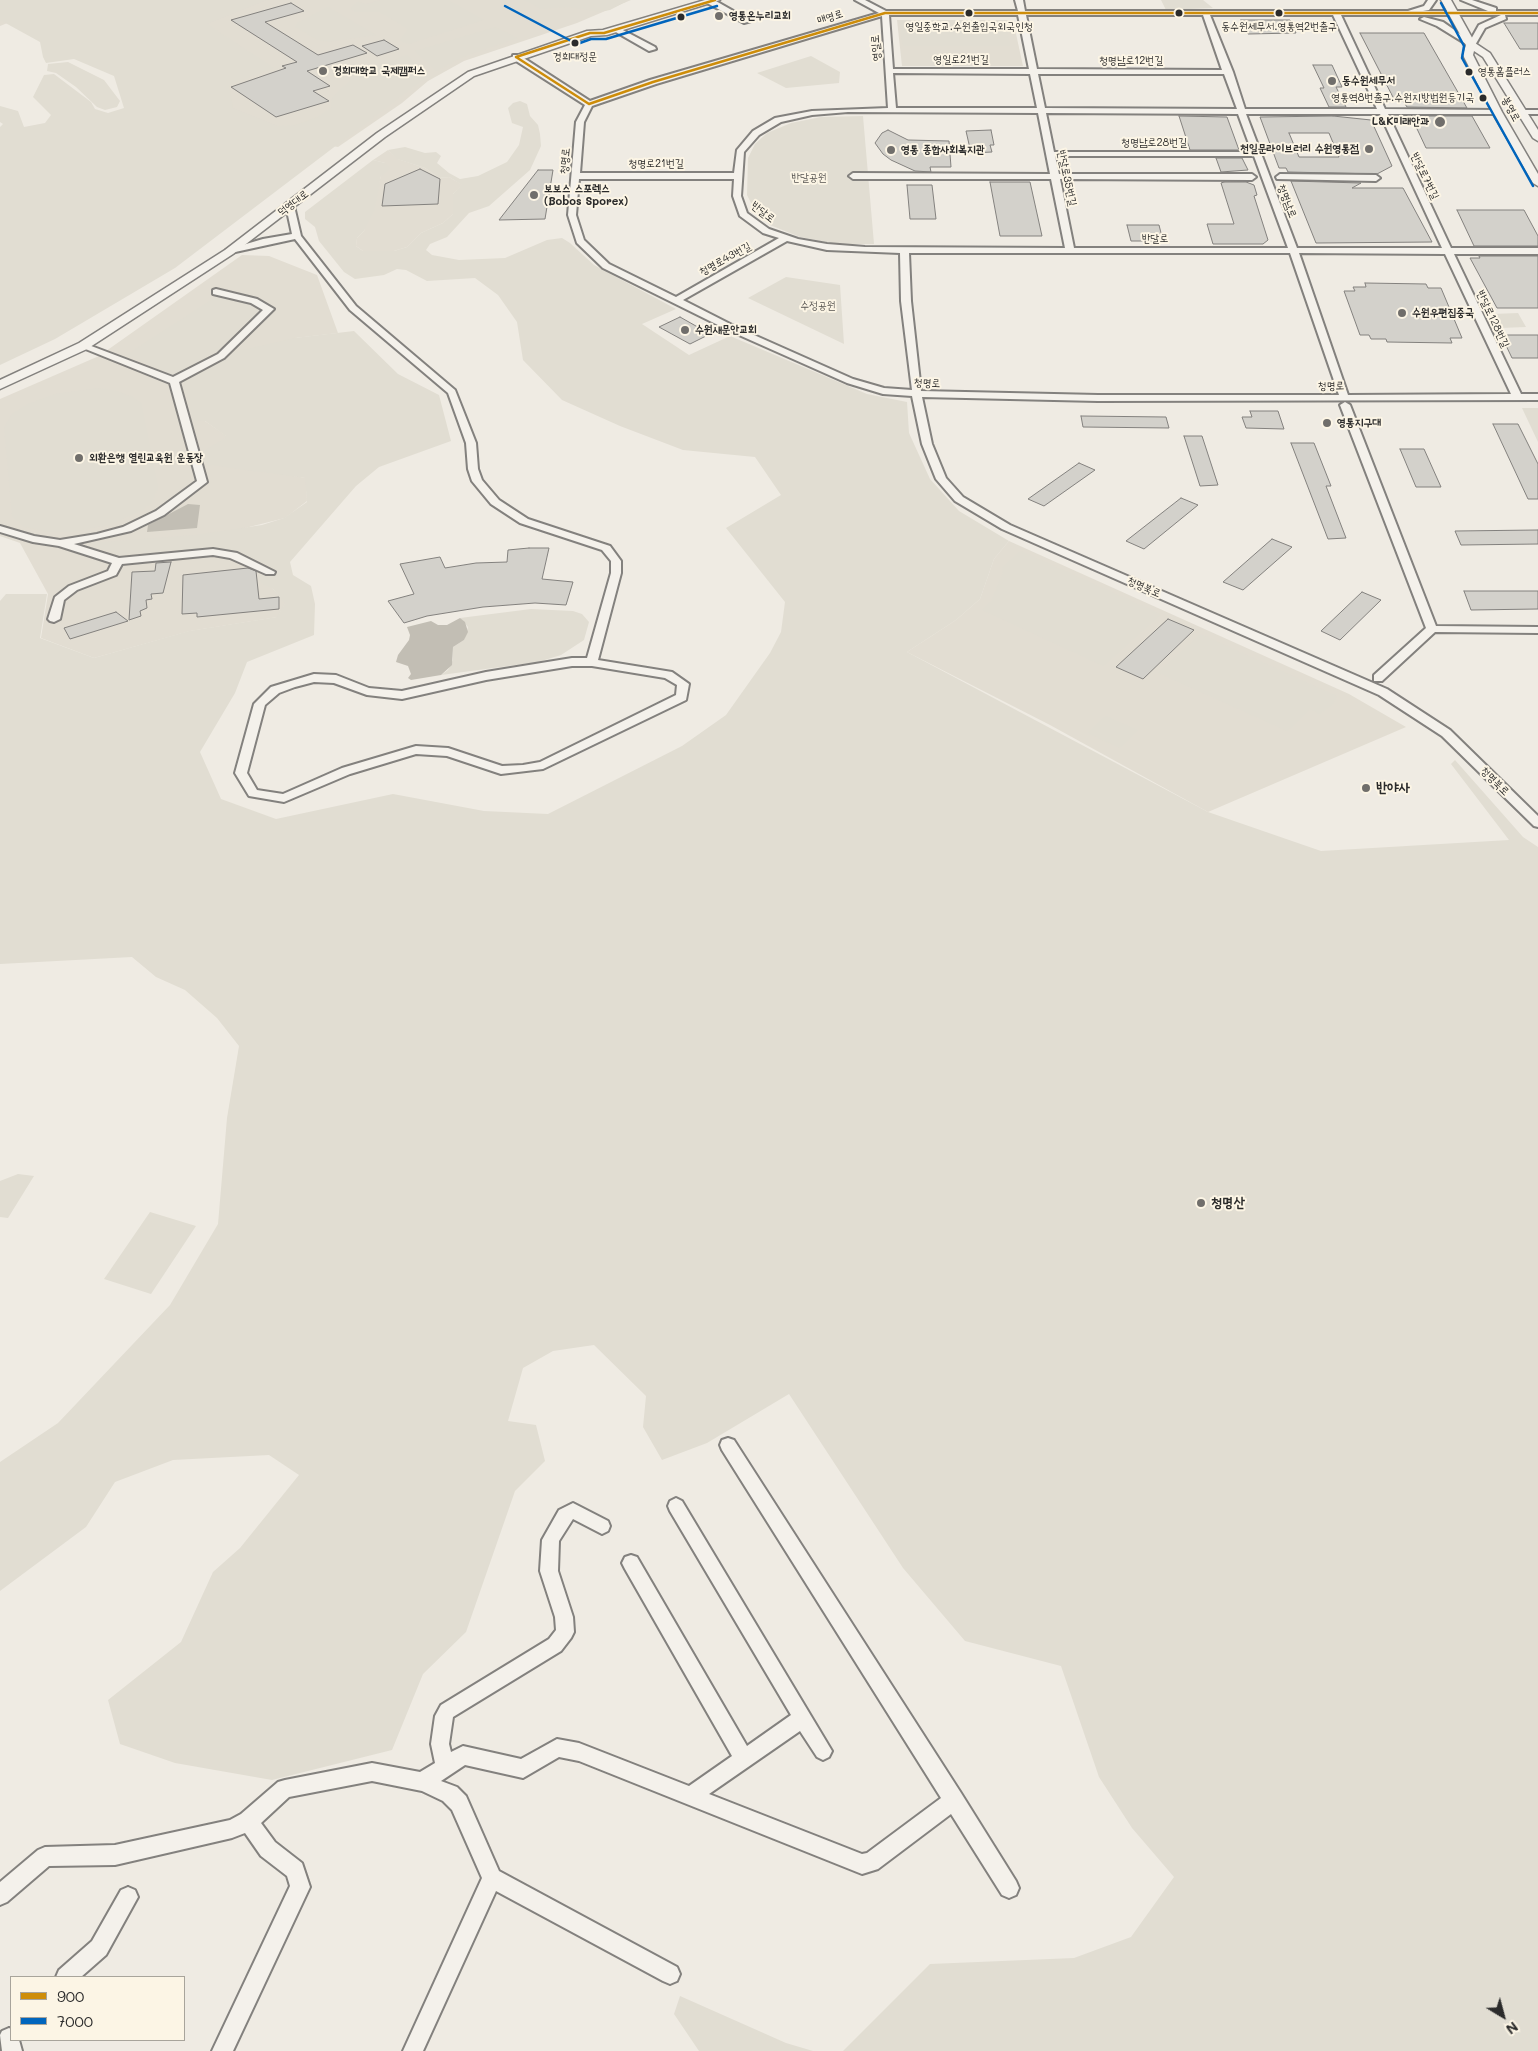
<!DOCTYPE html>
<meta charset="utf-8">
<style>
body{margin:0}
#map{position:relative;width:1538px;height:2051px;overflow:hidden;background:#efebe3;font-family:Mali,sans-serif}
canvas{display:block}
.legend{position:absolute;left:10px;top:1976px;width:175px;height:65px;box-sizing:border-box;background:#fcf5e5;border:1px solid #a8a49b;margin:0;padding:6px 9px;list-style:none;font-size:15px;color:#2b2b2b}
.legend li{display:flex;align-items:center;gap:10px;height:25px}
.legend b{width:25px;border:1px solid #a8a49b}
.north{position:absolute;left:1478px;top:1991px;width:50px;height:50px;-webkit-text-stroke:4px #fcf5e5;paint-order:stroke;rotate:143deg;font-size:14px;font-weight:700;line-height:20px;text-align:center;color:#2b2b2b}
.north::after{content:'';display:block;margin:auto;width:18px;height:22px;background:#2b2b2b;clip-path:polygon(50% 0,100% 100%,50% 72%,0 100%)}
</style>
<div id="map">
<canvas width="1538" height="2051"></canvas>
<ul class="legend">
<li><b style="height:6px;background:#ce8d09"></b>900</li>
<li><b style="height:6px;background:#0065bd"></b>7000</li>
</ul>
<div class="north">N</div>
</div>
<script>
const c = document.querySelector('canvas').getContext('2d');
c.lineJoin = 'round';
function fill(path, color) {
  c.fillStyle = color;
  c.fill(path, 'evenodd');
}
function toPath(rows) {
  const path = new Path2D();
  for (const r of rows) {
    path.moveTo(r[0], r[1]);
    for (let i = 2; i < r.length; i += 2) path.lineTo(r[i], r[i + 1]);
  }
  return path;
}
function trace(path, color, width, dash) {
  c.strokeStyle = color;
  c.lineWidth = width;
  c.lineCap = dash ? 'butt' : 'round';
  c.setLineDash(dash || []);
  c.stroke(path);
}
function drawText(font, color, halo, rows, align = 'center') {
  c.font = font + ' Mali,"Poor Story",sans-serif';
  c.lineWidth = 4;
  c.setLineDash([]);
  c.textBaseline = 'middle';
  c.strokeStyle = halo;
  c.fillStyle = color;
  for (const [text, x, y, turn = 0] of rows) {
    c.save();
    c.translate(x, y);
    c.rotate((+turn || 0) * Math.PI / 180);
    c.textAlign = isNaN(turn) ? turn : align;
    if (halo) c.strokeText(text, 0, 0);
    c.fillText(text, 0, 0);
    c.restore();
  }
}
const built = toPath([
 [0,0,631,0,577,23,464,61,428,81,402,103,338,147,256,132,10,22,0,26],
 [897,20,1013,20,1023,66,902,66],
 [388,150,398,159,425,168,439,178,449,177,463,185,453,194,453,214,443,223,421,233,407,247,394,251,363,251,356,246,357,238,364,231,385,163,373,160],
 [242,255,269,256,317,275,338,333,295,338,205,421,228,437,241,467,306,478,307,501,285,518,241,529,275,568,273,574,259,575,286,602,278,617,190,631,94,658,41,638,48,594,20,543,0,536,0,399,99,356],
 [1009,541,1349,694,1406,727,1208,812,1050,725,907,652,956,620,980,599,994,559]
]);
const green = toPath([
 [0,0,267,0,207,24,274,68,229,85,233,108,278,126,295,125,318,117,331,108,332,99,336,94,354,78,406,55,429,75,175,268,55,339,0,365,0,127,3,124,0,122,0,106,18,111,24,127,45,123,51,115,33,97,44,75,54,74,91,102,95,109,108,113,124,108,114,76,74,59,46,63,43,57,40,42,0,20],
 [380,0,448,0,484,20,409,44,400,41,408,29,380,12,356,12,351,9,358,1,366,4],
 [524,0,629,0,610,10,599,12,568,7,541,9],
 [1161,0,1203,0,1213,8,1166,10],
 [328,7,376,35,329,42,318,40,295,27,297,23],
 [899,21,1005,21,1010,46,903,46],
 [495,27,518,38,463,57,437,71,415,51],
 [811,56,840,72,839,83,786,88,757,73],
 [68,62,104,80,120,101,117,107,105,110,97,107,76,87,56,73,47,71,48,64],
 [520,101,527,104,530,116,538,125,540,134,541,146,530,170,489,206,469,213,447,237,430,244,426,250,432,255,459,260,505,258,547,240,562,238,570,243,594,265,676,309,642,324,689,355,730,336,867,394,907,402,909,433,930,479,959,511,1009,541,994,559,980,599,956,620,907,652,1208,812,1321,851,1509,840,1451,764,1455,760,1523,837,1538,847,1538,2051,843,2051,930,1964,1074,1958,1131,1937,1174,1877,1132,1828,1099,1777,1061,1666,965,1641,903,1568,789,1394,707,1443,662,1460,643,1427,646,1396,594,1345,553,1351,523,1368,508,1421,536,1425,545,1461,515,1491,466,1632,423,1674,392,1750,272,1780,175,1763,120,1744,108,1700,181,1642,213,1572,240,1548,299,1475,269,1455,173,1460,115,1482,86,1527,0,1591,0,1462,58,1423,170,1305,218,1224,227,1118,239,1046,217,1018,185,990,156,977,132,957,0,964,0,601,6,594,47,594,40,638,94,658,189,631,277,617,285,603,273,589,263,584,258,575,272,574,274,568,240,552,211,548,117,555,89,543,194,535,262,525,284,518,307,502,305,478,208,465,202,452,227,437,205,421,193,420,183,382,228,358,234,352,294,338,354,331,398,374,439,395,451,441,379,467,356,486,290,562,293,575,311,586,315,604,314,635,247,662,235,693,200,752,221,799,276,819,393,794,484,811,548,814,682,746,726,715,770,653,781,632,785,602,726,528,781,495,755,457,683,450,620,426,562,400,523,360,517,322,498,295,475,278,427,281,406,270,397,269,384,275,355,279,344,272,319,241,315,227,305,219,305,212,373,160,385,163,390,168,381,176,374,211,364,231,357,238,356,246,363,251,394,251,407,247,421,233,443,223,453,214,453,194,462,185,449,177,439,178,425,168,397,159,388,150,405,147,425,153,436,152,441,156,437,163,449,173,460,179,478,176,507,162,519,145,523,127,512,123,508,108,513,103],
 [863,116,874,244,837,244,800,237,770,225,755,211,747,195,748,158,755,144,767,133,791,123,821,117],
 [786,277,840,285,844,344,748,298],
 [216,297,247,303,261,311,214,355,175,376,126,355],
 [1518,313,1526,327,1500,328,1493,314],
 [100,388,117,391,131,396,141,403,158,488,152,502,141,511,109,525,72,532,48,532,25,527,12,516,4,428,12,414,28,404,55,394],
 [1522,408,1538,408,1538,442],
 [1021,551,1161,614,1103,666,982,610,991,602,1003,573,1002,568],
 [531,609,573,611,582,614,589,622,584,640,561,655,538,662,441,675,448,670,453,660,453,647,464,640,468,627,460,618],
 [1201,634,1337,696,1332,705,1319,714,1310,709,1287,731,1158,673],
 [1106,716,1138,730,1119,748,1088,733],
 [18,1174,34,1176,8,1218,0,1217,0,1181],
 [150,1212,196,1226,151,1294,104,1279],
 [680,1996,786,2043,813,2051,699,2051,674,2014]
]);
const water = toPath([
 [188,504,200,505,197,528,147,532,148,525],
 [460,618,465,622,468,632,464,640,453,647,452,665,441,675,411,680,408,678,411,674,408,666,396,662,398,655,409,640,410,635,407,627,431,621,438,625,447,625]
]);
const building = toPath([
 [291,3,304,11,265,22,318,55,353,45,367,53,307,71,330,86,313,91,329,101,276,117,231,87,286,68,282,66,297,62,231,20,291,3],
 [1241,20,1290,20,1296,33,1248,34,1241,20],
 [1504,23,1538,23,1538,49,1520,49,1504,23],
 [1360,33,1424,33,1467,108,1407,107,1403,101,1395,101,1360,33],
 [384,40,399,49,377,56,362,46,384,40],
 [1313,65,1332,65,1342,87,1336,87,1346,107,1329,107,1320,88,1324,88,1313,65],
 [1179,116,1227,117,1239,150,1190,150,1179,116],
 [1333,116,1371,120,1392,166,1377,174,1288,172,1286,168,1279,168,1260,117,1333,116],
 [1289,133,1329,133,1339,157,1299,157,1289,133],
 [1411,116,1472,116,1490,148,1426,148,1411,116],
 [888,130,908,140,949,141,951,167,930,167,931,172,915,171,891,160,883,154,875,143,882,133,888,130],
 [991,130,994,145,990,145,992,152,971,153,966,131,991,130],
 [1216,158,1242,158,1248,170,1221,172,1216,158],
 [420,169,440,179,438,204,382,206,385,184,420,169],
 [538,170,553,170,545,219,499,220,538,170],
 [1291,181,1361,183,1352,188,1403,188,1432,242,1316,243,1291,181],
 [990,182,1030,182,1042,236,1000,236,990,182],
 [1224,182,1246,182,1254,185,1257,195,1254,196,1268,240,1263,244,1213,244,1207,224,1234,224,1221,183,1224,182],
 [907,185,932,185,936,219,910,219,907,185],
 [1457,210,1524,210,1538,236,1538,246,1474,246,1457,210],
 [1127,225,1159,225,1163,241,1131,241,1127,225],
 [1479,256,1538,256,1538,308,1497,308,1470,258,1480,258,1479,256],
 [1365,283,1426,284,1428,288,1441,288,1462,338,1450,338,1452,343,1387,342,1386,339,1371,339,1369,335,1360,335,1344,291,1355,291,1353,287,1366,287,1365,283],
 [680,317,710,334,690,344,659,327,680,317],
 [1501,335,1538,335,1538,358,1512,358,1501,335],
 [1250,411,1278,411,1284,429,1246,428,1242,417,1252,417,1250,411],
 [1081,416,1166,417,1169,428,1083,427,1081,416],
 [1493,424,1518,424,1538,464,1538,499,1528,499,1493,424],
 [1184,436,1202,436,1218,485,1200,486,1184,436],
 [1291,443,1314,443,1331,486,1326,486,1346,538,1328,539,1291,443],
 [1400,449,1424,449,1441,487,1416,487,1400,449],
 [1079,463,1095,470,1044,506,1028,499,1079,463],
 [1181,498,1198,505,1144,549,1126,541,1181,498],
 [1538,530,1538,544,1461,545,1455,531,1538,530],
 [1272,539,1292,547,1243,590,1223,582,1272,539],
 [529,548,549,548,542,579,573,582,566,605,535,603,483,607,427,616,404,623,388,601,414,594,400,564,440,557,445,568,476,563,507,562,508,550,529,548],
 [171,562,163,593,151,594,152,599,146,600,147,608,140,611,141,616,129,620,132,572,155,571,156,563,171,562],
 [248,568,256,571,259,599,279,597,279,609,197,617,197,613,182,614,183,575,248,568],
 [1464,591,1538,591,1538,609,1471,610,1464,591],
 [1362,592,1381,600,1340,640,1321,631,1362,592],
 [116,612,128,621,70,639,64,628,116,612],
 [1168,619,1194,630,1143,679,1116,667,1168,619]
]);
const minor = toPath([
 [707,0,714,0,751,21,744,23,707,3,707,0],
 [855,0,865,0,886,11,1018,11,1015,0,1023,0,1025,11,1408,11,1424,6,1428,0,1436,0,1429,10,1423,11,1488,11,1461,0,1472,0,1496,8,1496,11,1538,11,1538,15,1505,15,1506,19,1485,28,1474,47,1471,47,1437,26,1420,19,1424,17,1443,22,1470,41,1479,25,1501,15,1341,15,1385,109,1497,110,1501,112,1497,114,1388,114,1451,248,1538,248,1538,254,1454,254,1521,394,1538,394,1538,400,1098,401,922,397,932,444,946,478,963,497,1010,525,1387,689,1450,730,1538,816,1538,827,1534,826,1442,736,1379,695,1002,529,955,501,936,479,922,444,912,396,883,394,847,383,730,331,603,268,577,243,568,215,576,122,585,105,513,59,513,55,519,55,590,101,650,80,879,13,855,0],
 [889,15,1018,15,1029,69,893,69,889,15],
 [1026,15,1203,15,1222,70,1037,69,1026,15],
 [1210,15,1333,15,1377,109,1245,109,1233,72,1210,15],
 [882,16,888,108,812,111,775,118,753,131,737,150,734,173,580,173,584,122,592,106,656,84,882,16],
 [893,73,1030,74,1037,108,896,108,893,73],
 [1038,74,1224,74,1237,109,1045,108,1038,74],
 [848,112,1038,113,1050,174,853,173,849,176,853,179,1051,179,1065,248,865,247,827,244,798,239,769,229,747,213,741,196,744,152,759,135,781,122,812,115,848,112],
 [1046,113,1238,114,1252,152,1054,152,1046,113],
 [1246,114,1380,114,1442,248,1297,248,1246,114],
 [1055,156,1254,156,1288,248,1074,248,1060,179,1252,180,1256,177,1252,174,1059,174,1055,156],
 [579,179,734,179,733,196,740,216,763,233,779,238,676,297,609,264,584,240,576,215,579,179],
 [787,241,827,250,900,253,901,301,912,390,884,388,853,379,736,327,683,300,787,241],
 [909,253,1290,253,1339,395,1098,395,921,391,911,301,909,253],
 [1299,253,1445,254,1511,394,1348,395,1299,253],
 [617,27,655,47,656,49,649,51,614,31,613,29,617,27],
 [1518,110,1538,110,1538,114,1518,114,1518,110],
 [1280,174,1376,175,1380,178,1376,181,1277,179,1276,177,1280,174],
 [290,203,294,206,301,236,356,306,455,390,476,443,478,469,482,480,499,500,528,519,610,546,621,561,621,573,598,660,672,672,689,684,686,700,543,769,501,774,447,756,416,754,350,774,284,802,249,796,235,773,254,704,271,687,314,674,336,675,369,688,402,691,486,672,572,658,587,658,611,573,611,561,602,550,520,523,491,504,472,481,468,469,466,443,448,393,350,310,295,239,226,254,226,250,263,239,292,234,286,206,290,203],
 [572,666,592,666,665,678,677,685,676,695,540,762,523,765,502,766,448,748,416,746,342,768,283,794,257,790,247,773,265,705,279,693,295,687,314,682,334,683,367,695,402,699,486,680,572,666],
 [216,289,257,299,274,309,224,358,179,382,207,482,164,515,131,531,74,544,119,558,213,549,237,553,275,572,274,574,266,574,230,558,213,555,122,564,116,575,77,590,64,600,60,619,54,622,50,621,48,619,55,597,69,586,108,571,112,563,59,546,33,542,0,532,0,526,34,536,60,540,97,534,123,527,156,511,197,481,170,383,78,346,86,344,173,377,218,354,263,310,251,303,213,294,213,290,216,289],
 [1345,402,1350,405,1436,626,1538,627,1538,633,1435,632,1382,681,1374,681,1374,675,1426,628,1340,405,1345,402],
 [728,1438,734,1440,961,1793,1016,1881,1019,1888,1016,1895,1009,1898,1002,1895,951,1814,878,1869,862,1874,579,1761,559,1757,523,1778,465,1765,441,1781,457,1787,466,1796,499,1871,677,1967,680,1974,677,1981,670,1984,663,1981,496,1891,423,2051,403,2051,482,1878,452,1810,443,1801,422,1791,372,1781,289,1797,261,1823,275,1842,302,1863,310,1887,233,2051,212,2051,290,1886,287,1876,261,1856,245,1833,232,1838,115,1865,49,1866,7,1902,0,1905,0,1882,38,1850,45,1847,115,1845,230,1820,241,1814,278,1782,285,1780,372,1763,420,1772,435,1763,431,1744,435,1716,441,1705,549,1639,556,1630,555,1617,540,1571,542,1540,559,1510,573,1503,608,1521,610,1526,608,1531,602,1534,573,1519,559,1541,558,1571,573,1617,574,1632,571,1638,561,1651,453,1717,449,1744,451,1752,463,1746,521,1759,557,1739,579,1743,689,1786,732,1756,625,1569,622,1563,625,1557,631,1555,637,1557,747,1746,791,1715,670,1511,668,1506,670,1501,676,1498,682,1501,832,1751,829,1757,823,1760,817,1757,800,1731,709,1794,862,1854,867,1853,941,1798,722,1450,720,1445,722,1440,728,1438],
 [128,1887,135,1890,138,1897,106,1955,81,1977,56,1977,59,1970,92,1941,121,1890,128,1887],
 [9,2028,11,2029,11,2040,19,2040,22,2051,2,2051,0,2035,2,2031,9,2028]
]);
const major = toPath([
 [705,0,720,0,607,35,591,36,474,76,385,137,233,254,87,349,0,389,0,380,79,343,225,250,377,133,468,72,587,31,603,30,705,0],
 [1441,0,1451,0,1475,43,1490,53,1538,130,1538,141,1533,138,1483,57,1474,51,1473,55,1502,112,1538,174,1538,186,1533,183,1492,112,1463,55,1466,45,1441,0]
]);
const bus1 = toPath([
 [516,57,589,104,653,82,885,13,1538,13],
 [516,57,590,33,604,33,715,0]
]);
const bus2 = toPath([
 [1441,3,1464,46,1462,58,1533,186],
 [505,6,575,43],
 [580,43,591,39,606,39,717,6]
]);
const markers = [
 [969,13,4.5,"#2b2b2b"],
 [1179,13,4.5,"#2b2b2b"],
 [1279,13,4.5,"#2b2b2b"],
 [719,16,5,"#706e6b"],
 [681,17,4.5,"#2b2b2b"],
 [575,43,4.5,"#2b2b2b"],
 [323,71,5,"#706e6b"],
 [1469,72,4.5,"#2b2b2b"],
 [1332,81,5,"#706e6b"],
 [1483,98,4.5,"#2b2b2b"],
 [1440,122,6,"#706e6b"],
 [1369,149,5,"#706e6b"],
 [891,150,5,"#706e6b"],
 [534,195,5,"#706e6b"],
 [1402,313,5,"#706e6b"],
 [685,330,5,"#706e6b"],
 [1327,423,5,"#706e6b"],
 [79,458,5,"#706e6b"],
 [1366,788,5,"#706e6b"],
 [1201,1203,5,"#706e6b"]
];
const farPoinames = [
 ["영통온누리교회",729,16],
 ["경희대학교 국제캠퍼스",333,71],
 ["동수원세무서",1342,81],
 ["L&K미래안과",1429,122,"right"],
 ["천일문라이브러리 수원영통점",1359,149,"right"],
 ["영통 종합사회복지관",901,150],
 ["보보스 스포렉스",544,189],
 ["(Bobos Sporex)",544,202],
 ["수원우편집중국",1412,313],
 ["수원새문안교회",695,330],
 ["영통지구대",1337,423],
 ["외환은행 열린교육원 운동장",89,458]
];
const farStreetnames = [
 ["매영로",830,17,-17],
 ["영일로",876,48,-95],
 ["영일로21번길",961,60],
 ["청명남로12번길",1131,61],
 ["봉영로",1511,109,62],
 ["청명남로28번길",1154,143],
 ["청명로",565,161,-85],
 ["청명로21번길",656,164],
 ["반달로7번길",1425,176,64],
 ["반달로35번길",1067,178,78],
 ["청명남로",1287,201,69],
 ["덕영대로",293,203,-37],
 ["반달로",763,212,38],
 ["반달로",1155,239],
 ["청명로43번길",725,259,-29],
 ["반달로128번길",1493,319,65],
 ["청명로",927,383,3],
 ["청명로",1331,386,-1],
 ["청명북로",1144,587,24],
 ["청명북로",1495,781,45]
];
const farBusnames = [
 ["영일중학교.수원출입국외국인청",969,27],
 ["동수원세무서.영통역2번출구",1279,27],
 ["경희대정문",575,57],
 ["영통홈플러스",1478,72,"left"],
 ["영통역8번출구.수원지방법원등기국",1474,98,"right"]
];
const farParknames = [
 ["반달공원",809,178],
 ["수정공원",818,306]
];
const poiNames = [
 ["반야사",1376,788],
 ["청명산",1211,1203]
];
fill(built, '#e2ddd2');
fill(green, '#e1ddd2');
fill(water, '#c2beb4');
fill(building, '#d3d1cb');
trace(building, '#83817e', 1);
trace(minor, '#83817e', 4);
trace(major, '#83817e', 3);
fill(minor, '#f4f1eb');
fill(major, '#f4f1eb');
trace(bus1, '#ce8d09', 2.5);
trace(bus2, '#0065bd', 2.5);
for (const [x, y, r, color] of markers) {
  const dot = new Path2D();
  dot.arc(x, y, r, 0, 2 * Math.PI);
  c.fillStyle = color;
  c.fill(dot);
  trace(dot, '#fcf5e5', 2);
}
drawText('bold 11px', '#2b2b2b', '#fcf5e5', farPoinames, 'left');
drawText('11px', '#2b2b2b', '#fcf5e5', farStreetnames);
drawText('11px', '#2b2b2b', '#fcf5e5', farBusnames);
drawText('11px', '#565451', '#fcf5e5', farParknames);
drawText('bold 14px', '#2b2b2b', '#fcf5e5', poiNames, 'left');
</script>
